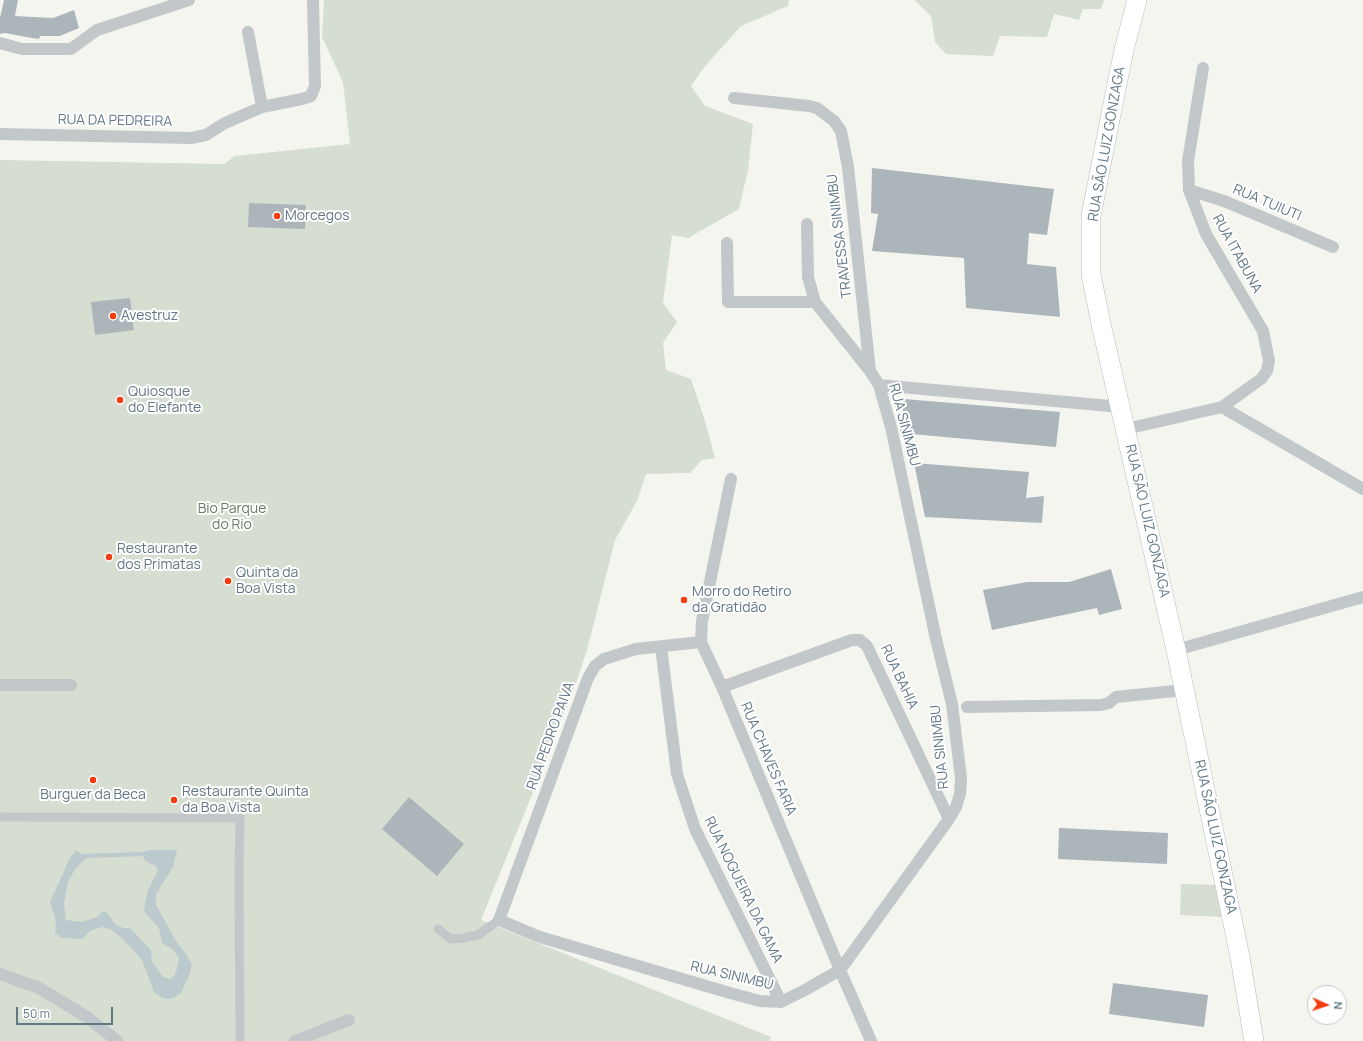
<!DOCTYPE html>
<meta charset="utf-8">
<style>
body{margin:0}
#map{position:relative;width:1363px;height:1041px;overflow:hidden;background:#f5f5f0;font-family:Manrope,sans-serif}
canvas{display:block}
.north{position:absolute;left:1307px;top:985px;width:40px;height:40px;box-sizing:border-box;background:#fff;border:1px solid #c0c9ce;border-radius:50%;rotate:93deg;font-size:11px;font-weight:700;line-height:16px;text-align:center;color:#617785}
.north::after{content:'';display:block;margin:auto;width:14px;height:18px;background:#f53b10;clip-path:polygon(50% 0,100% 100%,50% 72%,0 100%)}
.scale{position:absolute;left:16px;top:1007px;width:97px;height:18px;box-sizing:border-box;border:2px solid #617785;border-top:0;padding-left:5px;font-size:12px;line-height:14px;white-space:nowrap;color:#617785;-webkit-text-stroke:3px #fff;paint-order:stroke}
</style>
<div id="map">
<canvas width="1363" height="1041"></canvas>
<div class="north">N</div>
<div class="scale">50 m</div>
</div>
<script>
const c = document.querySelector('canvas').getContext('2d');
c.lineJoin = 'round';
function fill(path, color) {
  c.fillStyle = color;
  c.fill(path, 'evenodd');
}
function toPath(rows) {
  const path = new Path2D();
  for (const r of rows) {
    path.moveTo(r[0], r[1]);
    for (let i = 2; i < r.length; i += 2) path.lineTo(r[i], r[i + 1]);
  }
  return path;
}
function trace(path, color, width, dash) {
  c.strokeStyle = color;
  c.lineWidth = width;
  c.lineCap = dash ? 'butt' : 'round';
  c.setLineDash(dash || []);
  c.stroke(path);
}
function drawText(font, color, halo, rows, align = 'center') {
  c.font = font + ' Manrope,sans-serif';
  c.lineWidth = 4;
  c.setLineDash([]);
  c.textBaseline = 'middle';
  c.strokeStyle = halo;
  c.fillStyle = color;
  for (const [text, x, y, turn = 0] of rows) {
    c.save();
    c.translate(x, y);
    c.rotate((+turn || 0) * Math.PI / 180);
    c.textAlign = isNaN(turn) ? turn : align;
    if (halo) c.strokeText(text, 0, 0);
    c.fillText(text, 0, 0);
    c.restore();
  }
}
const green = toPath([
 [324,0,789,0,788,6,741,26,705,66,691,86,705,106,753,124,748,170,739,209,688,238,672,235,663,303,677,322,663,343,666,370,691,379,705,421,715,458,702,460,690,473,646,474,637,501,615,540,587,650,577,680,527,807,481,920,771,1037,769,1041,0,1041,0,160,224,164,235,156,350,144,343,82,322,37],
 [914,0,1104,0,1101,9,1083,9,1079,20,1054,14,1047,37,1000,36,993,56,946,54,935,42,931,16],
 [1181,884,1222,885,1221,917,1180,915]
]);
const water = toPath([
 [149,850,177,850,173,867,156,894,156,905,176,941,188,957,192,965,188,978,181,993,173,998,168,999,161,997,154,992,142,960,122,938,110,929,102,927,90,931,83,939,62,938,55,933,56,921,50,902,70,858,76,851,82,854,142,852],
 [143,856,145,861,156,866,158,870,147,893,144,911,159,928,162,943,174,950,179,958,177,969,174,976,170,979,163,977,152,962,151,950,130,928,123,928,116,925,106,912,102,912,97,917,82,922,66,920,64,903,68,882,75,869,86,858]
]);
const building = toPath([
 [4,0,18,0,15,16,53,18,74,10,79,28,60,36,40,36,39,39,32,38,5,33,0,34,0,18],
 [872,168,1054,189,1047,235,1029,233,1027,264,1056,267,1060,317,966,308,964,258,872,251,878,214,871,213],
 [249,203,306,205,305,229,248,227],
 [130,298,134,330,95,335,91,302],
 [904,399,1060,412,1056,447,900,433],
 [914,463,1029,472,1026,498,1044,496,1042,523,925,517],
 [1111,569,1122,609,1099,615,1097,608,992,630,983,590,1027,582,1069,582],
 [409,797,464,844,437,876,382,829],
 [1059,828,1168,833,1167,864,1058,859],
 [1113,983,1208,995,1204,1027,1109,1014]
]);
const pedestrian = toPath([
 [0,817,240,818,239,873,240,1041],
 [438,929,451,939,463,938,478,935,499,920]
]);
const minor = toPath([
 [248,32,262,107],
 [0,43,22,49,71,49,97,30,189,0],
 [1203,68,1188,161,1189,190,1206,234,1263,331,1269,361,1267,371,1261,379,1222,407],
 [734,98,809,106,817,108,834,121,841,131,848,167,870,371],
 [0,134,191,138,206,135,225,123,262,107,302,99,311,96,315,86,313,0],
 [1189,190,1224,201,1333,247],
 [727,243,728,302,815,302],
 [879,385,1121,407],
 [1126,429,1222,407,1363,489],
 [731,479,702,621,701,642,722,687,840,970,871,1041],
 [701,642,636,649,604,659,595,666,588,678,499,920,540,937,730,993,760,1001,781,1002,805,990,840,970,949,819,956,807,960,794,961,778,952,704,936,639,891,427,879,385,870,371,815,302,808,277,807,224],
 [661,647,677,774,695,829,781,1002],
 [1176,650,1363,597],
 [0,685,71,685],
 [722,687,852,640,860,640,867,646,949,819],
 [967,707,1101,705,1109,703,1116,697,1184,690],
 [0,974,39,988,87,1017,117,1041],
 [295,1041,349,1020]
]);
const primary = toPath([
 [1137,0,1124,50,1114,99,1091,216,1091,274,1101,324,1176,650,1240,957,1254,1041]
]);
const markers = [
 [277,216,4,"#f53b10"],
 [113,316,4,"#f53b10"],
 [120,400,4,"#f53b10"],
 [109,557,4,"#f53b10"],
 [228,581,4,"#f53b10"],
 [684,600,4,"#f53b10"],
 [93,780,4,"#f53b10"],
 [174,800,4,"#f53b10"]
];
const streetNames = [
 ["RUA DA PEDREIRA",115,121,1],
 ["RUA SÃO LUIZ GONZAGA",1107,144,-80],
 ["RUA TUIUTI",1267,203,23],
 ["TRAVESSA SINIMBU",840,236,-97],
 ["RUA ITABUNA",1237,254,61],
 ["RUA SINIMBU",904,425,75],
 ["RUA SÃO LUIZ GONZAGA",1147,521,77],
 ["RUA BAHIA",899,677,65],
 ["RUA PEDRO PAIVA",551,736,-70],
 ["RUA SINIMBU",940,747,-96],
 ["RUA CHAVES FARIA",768,759,67],
 ["RUA SÃO LUIZ GONZAGA",1215,837,78],
 ["RUA NOGUEIRA DA GAMA",743,890,64],
 ["RUA SINIMBU",732,976,13]
];
const poiNames = [
 ["Morcegos",285,216],
 ["Avestruz",121,316],
 ["Quiosque",128,392],
 ["do Elefante",128,408],
 ["Restaurante",117,549],
 ["dos Primatas",117,565],
 ["Quinta da",236,573],
 ["Boa Vista",236,589],
 ["Morro do Retiro",692,592],
 ["da Gratidão",692,608],
 ["Restaurante Quinta",182,792],
 ["da Boa Vista",182,808],
 ["Burguer da Beca",93,795,"center"]
];
const parkNames = [
 ["Bio Parque",232,509],
 ["do Rio",232,525]
];
fill(green, '#d6ddd1');
fill(water, '#bccace');
fill(building, '#acb6ba');
trace(primary, '#b5babd', 20);
trace(pedestrian, '#c2c7ca', 9);
trace(minor, '#c2c7ca', 12);
trace(primary, '#fff', 19);
for (const [x, y, r, color] of markers) {
  const dot = new Path2D();
  dot.arc(x, y, r, 0, 2 * Math.PI);
  c.fillStyle = color;
  c.fill(dot);
  trace(dot, '#fff', 1.5);
}
drawText('14px', '#617785', '#fff', streetNames);
drawText('14px', '#617785', '#fff', poiNames, 'left');
drawText('14px', '#677b60', '#fff', parkNames);
</script>
